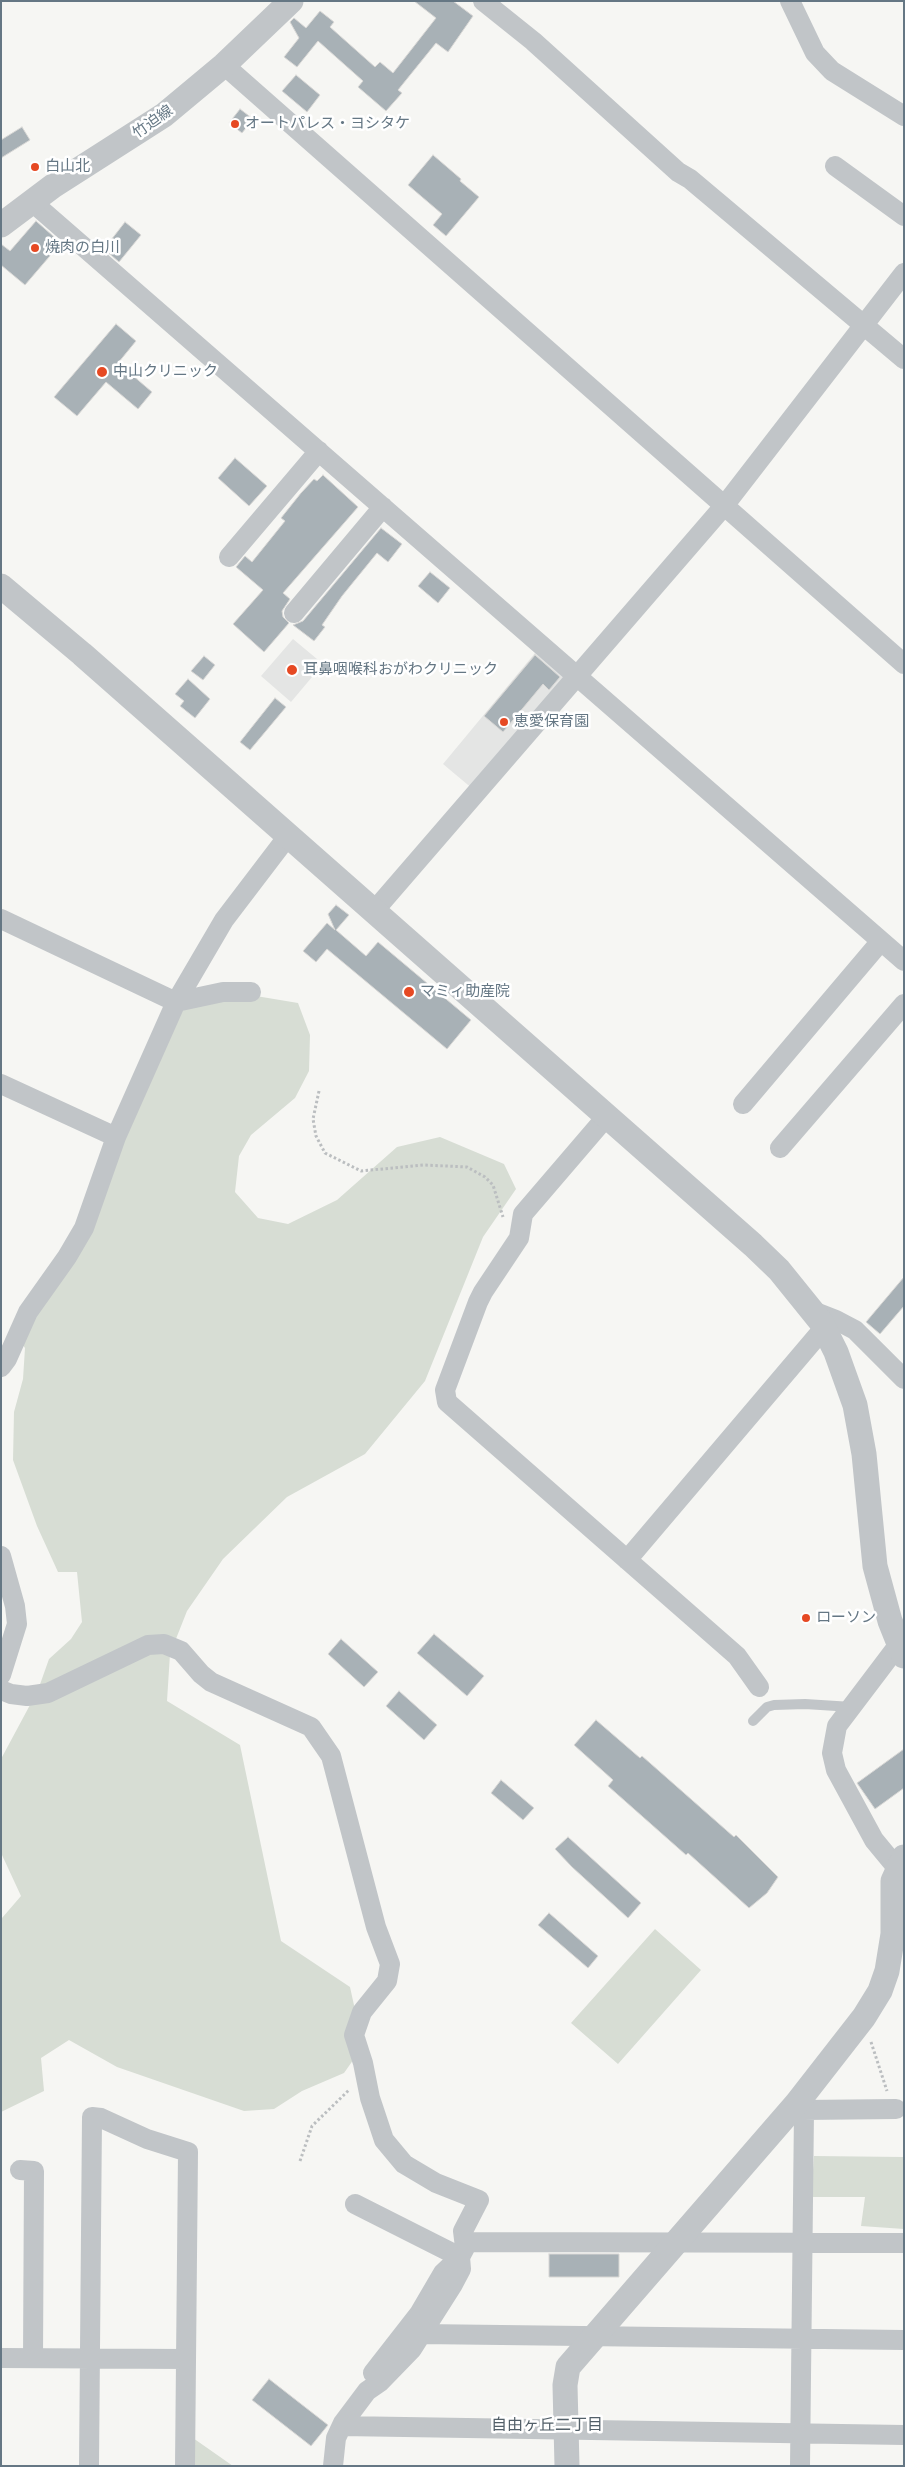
<!DOCTYPE html>
<meta charset="utf-8">
<style>
body{margin:0}
#map{position:relative;width:905px;height:2467px;overflow:hidden;background:#f6f6f3;font-family:"PT Sans",sans-serif}
canvas{display:block}
.frame{position:absolute;inset:0;border:2px solid #657784;pointer-events:none}
</style>
<div id="map">
<canvas width="905" height="2467"></canvas>
<div class="frame"></div>
</div>
<script>
const c = document.querySelector('canvas').getContext('2d');
c.lineJoin = 'round';
function fill(path, color) {
  c.fillStyle = color;
  c.fill(path, 'evenodd');
}
function toPath(rows) {
  const path = new Path2D();
  for (const r of rows) {
    path.moveTo(r[0], r[1]);
    for (let i = 2; i < r.length; i += 2) path.lineTo(r[i], r[i + 1]);
  }
  return path;
}
function trace(path, color, width, dash) {
  c.strokeStyle = color;
  c.lineWidth = width;
  c.lineCap = dash ? 'butt' : 'round';
  c.setLineDash(dash || []);
  c.stroke(path);
}
function drawText(font, color, halo, rows, align = 'center') {
  c.font = font + ' "PT Sans","Noto Sans JP",sans-serif';
  c.lineWidth = 5;
  c.setLineDash([]);
  c.textBaseline = 'middle';
  c.strokeStyle = halo;
  c.fillStyle = color;
  for (const [text, x, y, turn = 0] of rows) {
    c.save();
    c.translate(x, y);
    c.rotate((+turn || 0) * Math.PI / 180);
    c.textAlign = isNaN(turn) ? turn : align;
    if (halo) c.strokeText(text, 0, 0);
    c.fillText(text, 0, 0);
    c.restore();
  }
}
const built = toPath([
 [293,639,323,664,291,702,261,676],
 [535,653,566,679,474,790,443,764]
]);
const green = toPath([
 [256,996,298,1003,310,1035,309,1071,295,1098,251,1135,239,1156,235,1192,258,1218,288,1224,337,1200,397,1147,440,1137,504,1164,516,1189,483,1237,425,1381,365,1454,287,1497,223,1559,187,1611,170,1654,167,1701,240,1745,281,1941,350,1987,363,2046,344,2073,302,2091,274,2109,244,2111,117,2067,69,2040,41,2058,44,2091,1,2112,2,1918,21,1896,2,1855,1,1759,38,1690,49,1659,71,1639,82,1622,77,1572,58,1572,37,1526,13,1460,14,1412,23,1379,25,1348,20,1341,136,1106,171,1021,187,1005],
 [655,1929,701,1970,618,2064,571,2023],
 [814,2156,904,2157,904,2229,861,2226,865,2197,811,2197],
 [193,2438,233,2466,193,2466]
]);
const building = toPath([
 [414,1,453,1,473,16,448,52,436,43,398,90,402,93,386,111,358,87,363,81,318,41,297,67,284,57,299,38,290,22,294,18,306,28,320,11,334,22,330,27,375,67,380,62,393,73,436,18,414,1],
 [296,75,320,95,307,112,282,91,296,75],
 [240,109,253,119,242,133,229,123,240,109],
 [22,127,30,140,1,158,1,140,22,127],
 [433,155,461,179,460,181,479,197,446,236,433,225,442,214,408,185,433,155],
 [36,221,61,243,25,285,1,265,1,244,10,251,36,221],
 [125,222,141,235,119,262,104,249,125,222],
 [116,324,136,341,118,363,152,392,138,409,106,382,77,416,54,397,116,324],
 [235,458,267,486,249,506,218,478,235,458],
 [323,475,358,507,283,593,290,599,282,611,283,617,289,623,264,652,233,624,263,590,236,567,245,556,252,562,285,521,281,518,301,493,314,479,317,481,323,475],
 [381,528,402,544,388,562,377,553,342,596,322,625,325,627,314,641,293,625,303,621,381,528],
 [430,572,450,588,438,603,418,586,430,572],
 [535,655,560,677,549,690,543,684,503,732,484,716,535,655],
 [204,656,215,665,203,680,191,671,204,656],
 [188,679,210,699,195,718,180,706,184,701,175,694,188,679],
 [275,698,286,707,250,750,240,742,275,698],
 [336,905,349,915,336,930,366,956,378,942,471,1020,447,1049,327,949,316,962,303,951,327,923,335,930,328,914,336,905],
 [904,1277,904,1306,880,1334,866,1322,904,1277],
 [434,1634,484,1676,467,1696,417,1653,434,1634],
 [341,1639,378,1672,364,1687,328,1654,341,1639],
 [399,1691,437,1725,424,1740,386,1706,399,1691],
 [596,1720,640,1758,642,1756,734,1837,736,1835,778,1877,767,1893,749,1908,688,1853,686,1855,608,1786,613,1780,574,1745,596,1720],
 [904,1749,904,1788,875,1809,857,1783,904,1749],
 [501,1780,534,1808,523,1820,491,1793,501,1780],
 [568,1837,641,1903,628,1918,572,1867,555,1849,568,1837],
 [549,1913,598,1956,588,1968,538,1925,549,1913],
 [549,2254,619,2254,619,2277,549,2277,549,2254],
 [269,2379,328,2425,311,2446,252,2400,269,2379]
]);
const path = toPath([
 [319,1091,313,1119,316,1136,325,1153,361,1171,424,1165,467,1167,485,1177,493,1185,503,1217],
 [871,2042,887,2091],
 [300,2161,312,2126,349,2090]
]);
const service = toPath([
 [753,1721,767,1707,774,1705,805,1704,852,1707]
]);
const minor = toPath([
 [483,1,533,41,678,172,690,179,904,359],
 [790,1,815,53,832,71,904,116],
 [224,65,904,664],
 [835,166,904,216],
 [31,201,904,961],
 [229,557,319,451],
 [294,613,383,507],
 [374,911,724,506,904,273],
 [1,919,176,1002,223,992,251,992],
 [1,1084,116,1137],
 [743,1104,881,941],
 [607,1116,523,1214,519,1238,483,1292,478,1302,445,1390,447,1402,737,1656,759,1687],
 [780,1148,904,1004],
 [813,1311,836,1320,855,1330,904,1379],
 [1,1367,7,1359,28,1312,67,1257,84,1228,116,1137,176,1002,224,920,288,836],
 [1,1556,15,1606,17,1624,1,1675],
 [627,1560,824,1328],
 [1,1690,11,1694,27,1696,48,1693,148,1645,164,1644,181,1651,201,1674,211,1682,311,1727,331,1756,376,1927,390,1964,387,1981,362,2012,354,2035,363,2063,370,2098,384,2140,404,2164,436,2183,479,2200,463,2231,465,2247],
 [898,1869,874,1840,836,1770,832,1753,837,1726,899,1644,902,1633],
 [797,2103,804,2111,800,2466],
 [803,2110,896,2109],
 [20,2170,34,2171,33,2358],
 [355,2204,460,2257,443,2273,419,2314,373,2373],
 [421,2334,904,2340],
 [1,2358,186,2359],
 [342,2426,904,2435],
 [89,2466,92,2117,101,2118,147,2139,188,2152,185,2466],
 [333,2466,336,2438,343,2423,367,2391,380,2382,412,2349,452,2286,461,2269,460,2257,468,2242,904,2243]
]);
const tertiary = toPath([
 [1,225,53,186,164,115,224,65,291,1],
 [1,586,82,654,753,1245,779,1270,821,1322,836,1352,855,1405,864,1454,875,1566,890,1621,904,1656],
 [567,2466,565,2385,568,2367,797,2103,864,2017,880,1991,887,1971,893,1934,893,1881,904,1857]
]);
const markers = [
 [235,124,5,"#e64923"],
 [35,167,5,"#e64923"],
 [35,248,5,"#e64923"],
 [102,372,6,"#e64923"],
 [292,670,6,"#e64923"],
 [504,722,5,"#e64923"],
 [409,992,6,"#e64923"],
 [806,1618,5,"#e64923"]
];
const streetNames = [
 ["竹迫線",153,122,-35]
];
const poiNames = [
 ["オートパレス・ヨシタケ",245,124],
 ["白山北",45,167],
 ["焼肉の白川",45,248],
 ["中山クリニック",113,372],
 ["耳鼻咽喉科おがわクリニック",303,670],
 ["恵愛保育園",514,722],
 ["マミィ助産院",420,992],
 ["ローソン",816,1618]
];
const neighbourhoodNames = [
 ["自由ヶ丘二丁目",547,2425]
];
fill(built, '#e4e5e4');
fill(green, '#d7ddd4');
fill(building, '#a8b1b6');
trace(building, '#d8d7d5', 1);
trace(path, '#bbbec0', 3, [2.5, 2.5]);
trace(service, '#c1c5c8', 10);
trace(minor, '#c1c5c8', 20);
trace(tertiary, '#c1c5c8', 25);
for (const [x, y, r, color] of markers) {
  const dot = new Path2D();
  dot.arc(x, y, r, 0, 2 * Math.PI);
  c.fillStyle = color;
  c.fill(dot);
  trace(dot, '#fff', 2);
}
drawText('15px', '#657784', '#fff', streetNames);
drawText('15px', '#657784', '#fff', poiNames, 'left');
drawText('16px', '#536069', '#fff', neighbourhoodNames);
</script>
